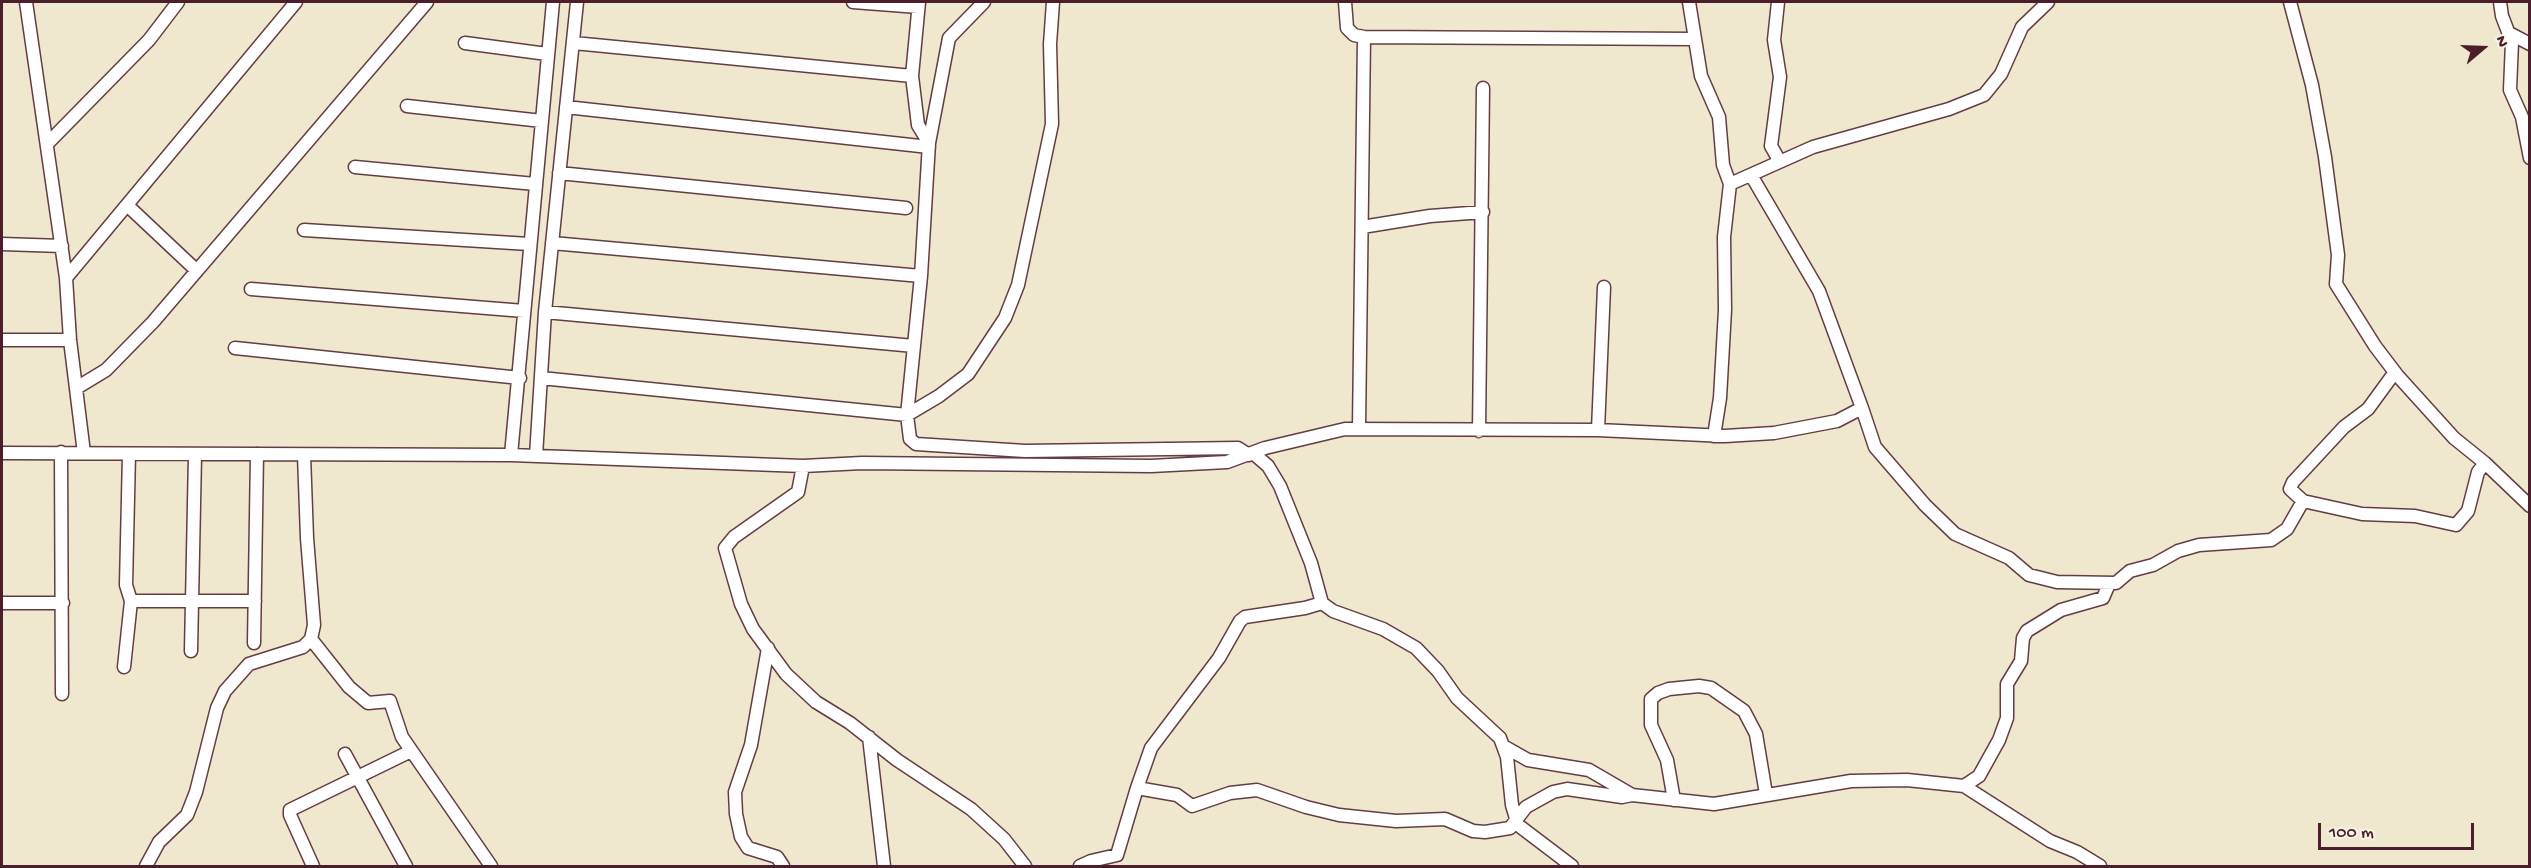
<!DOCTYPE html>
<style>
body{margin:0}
#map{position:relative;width:2531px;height:868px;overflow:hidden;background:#efe7ce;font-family:"Gochi Hand",sans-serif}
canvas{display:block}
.frame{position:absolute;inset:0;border:3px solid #4a1f2b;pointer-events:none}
.north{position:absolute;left:2453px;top:18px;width:60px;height:60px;-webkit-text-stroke:4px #f7f3e8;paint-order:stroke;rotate:71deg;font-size:16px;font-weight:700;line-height:24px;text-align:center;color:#4a1f2b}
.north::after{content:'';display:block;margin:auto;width:21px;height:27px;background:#4a1f2b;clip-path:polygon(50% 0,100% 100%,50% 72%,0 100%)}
.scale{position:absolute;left:2318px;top:823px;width:156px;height:27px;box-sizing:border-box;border:3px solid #4a1f2b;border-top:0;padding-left:8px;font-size:18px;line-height:21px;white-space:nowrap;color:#4a1f2b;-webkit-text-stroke:4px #f7f3e8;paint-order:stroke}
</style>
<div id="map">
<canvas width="2531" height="868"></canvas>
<div class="frame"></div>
<div class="north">N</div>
<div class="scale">100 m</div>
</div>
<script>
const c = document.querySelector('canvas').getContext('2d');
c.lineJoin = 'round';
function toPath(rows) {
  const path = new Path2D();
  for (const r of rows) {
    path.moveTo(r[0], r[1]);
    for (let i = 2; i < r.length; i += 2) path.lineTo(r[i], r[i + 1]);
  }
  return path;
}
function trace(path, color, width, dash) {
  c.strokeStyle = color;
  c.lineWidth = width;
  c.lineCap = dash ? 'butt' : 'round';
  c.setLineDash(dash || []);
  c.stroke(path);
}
const minor = toPath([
 [26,2,66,278,70,340,84,453],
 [853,2,918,7],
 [919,2,912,76,918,125,929,143],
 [984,2,949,38,929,143,921,276,907,415,910,439,916,444,1025,451,1238,448,1249,455],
 [1345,2,1347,28,1354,35,1364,37,1694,39],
 [1689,2,1701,76,1719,117,1723,165,1730,184],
 [1778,2,1774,40,1780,77,1771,146,1779,160],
 [2290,2,2312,85,2325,157,2338,255,2336,284,2375,346,2397,375,2454,438,2485,463,2530,506],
 [2500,2,2502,16,2512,42,2510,90,2522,117,2530,158],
 [2509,33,2530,44],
 [465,43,547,54],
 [574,43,912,76],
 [407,106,542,121],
 [566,107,929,147],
 [48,143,149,40,178,2],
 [355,167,535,184],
 [559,173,906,208],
 [128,206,196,270],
 [1362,227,1430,216,1483,212],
 [304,230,529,244],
 [552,243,921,276],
 [2,244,62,246],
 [66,278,296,2],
 [251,289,524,311],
 [545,312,914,346],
 [2,340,70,340],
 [235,348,520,378],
 [541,378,907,415,939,396,968,374,1005,318,1018,285,1052,124,1050,44,1053,2],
 [78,387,106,370,153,322,427,2],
 [1862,408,1875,447,1925,505,1955,534,2009,558,2029,575,2057,582,2116,583,2130,571,2153,565,2178,551,2199,545,2271,540,2287,529,2303,501,2362,514,2415,516,2456,525,2468,511,2478,472,2485,463],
 [1359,428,1364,37],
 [1598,430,1604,287],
 [1479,431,1483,88],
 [1714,436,1720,398,1725,310,1724,237,1730,184,1813,147,1949,109,1984,95,2001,74,2022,27,2048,2],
 [61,452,62,694],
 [2,453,511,455,803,466,862,463,1151,466,1227,462,1265,448,1345,429,1598,430,1725,436,1774,433,1837,421,1862,408,1819,291,1751,175],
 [1253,453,1268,466,1280,486,1311,563,1322,603,1333,611,1383,629,1416,648,1438,671,1457,698,1500,738,1507,757,1512,805,1518,825,1572,866],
 [511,455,553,2],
 [536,456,545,312,577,2],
 [803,466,798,492,734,537,725,548,741,604,753,629,786,674,816,702,850,723,897,760,971,809,1004,839,1025,866],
 [2303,501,2290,489,2293,482,2344,427,2368,409,2395,372],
 [131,601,255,601],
 [2,603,63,603],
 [311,639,349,687,368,703,390,701,402,737,491,866],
 [254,643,257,454],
 [768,648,751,745,735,792,736,814,741,837,748,848,777,857,783,866],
 [191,651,195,455],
 [124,667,131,601,126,585,129,454],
 [869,737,884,866],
 [1505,747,1528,760,1589,770,1632,795,1714,804,1851,781,1907,780,1964,786,2050,841,2077,852,2100,866],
 [345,754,406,866],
 [1964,786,1979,776,1999,740,2007,718,2007,684,2021,661,2023,638,2027,631,2061,610,2103,598,2109,584],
 [1137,788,1151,748,1219,658,1240,621,1245,617,1305,608,1322,603],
 [1674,800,1667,760,1651,725,1651,699,1658,693,1669,689,1699,686,1711,688,1744,711,1756,734,1766,794],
 [146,866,159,842,187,815,196,792,217,708,225,691,249,664,303,647,311,639,314,625,307,538,304,455],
 [313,866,290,815,290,810,411,751],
 [1080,866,1091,861,1117,855,1137,788,1177,795,1192,806,1230,793,1257,790,1306,807,1339,815,1396,821,1445,819,1473,831,1485,832,1510,828,1526,807,1553,792,1567,789,1622,797,1632,795]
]);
trace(minor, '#633d43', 15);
trace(minor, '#fff', 12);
</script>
